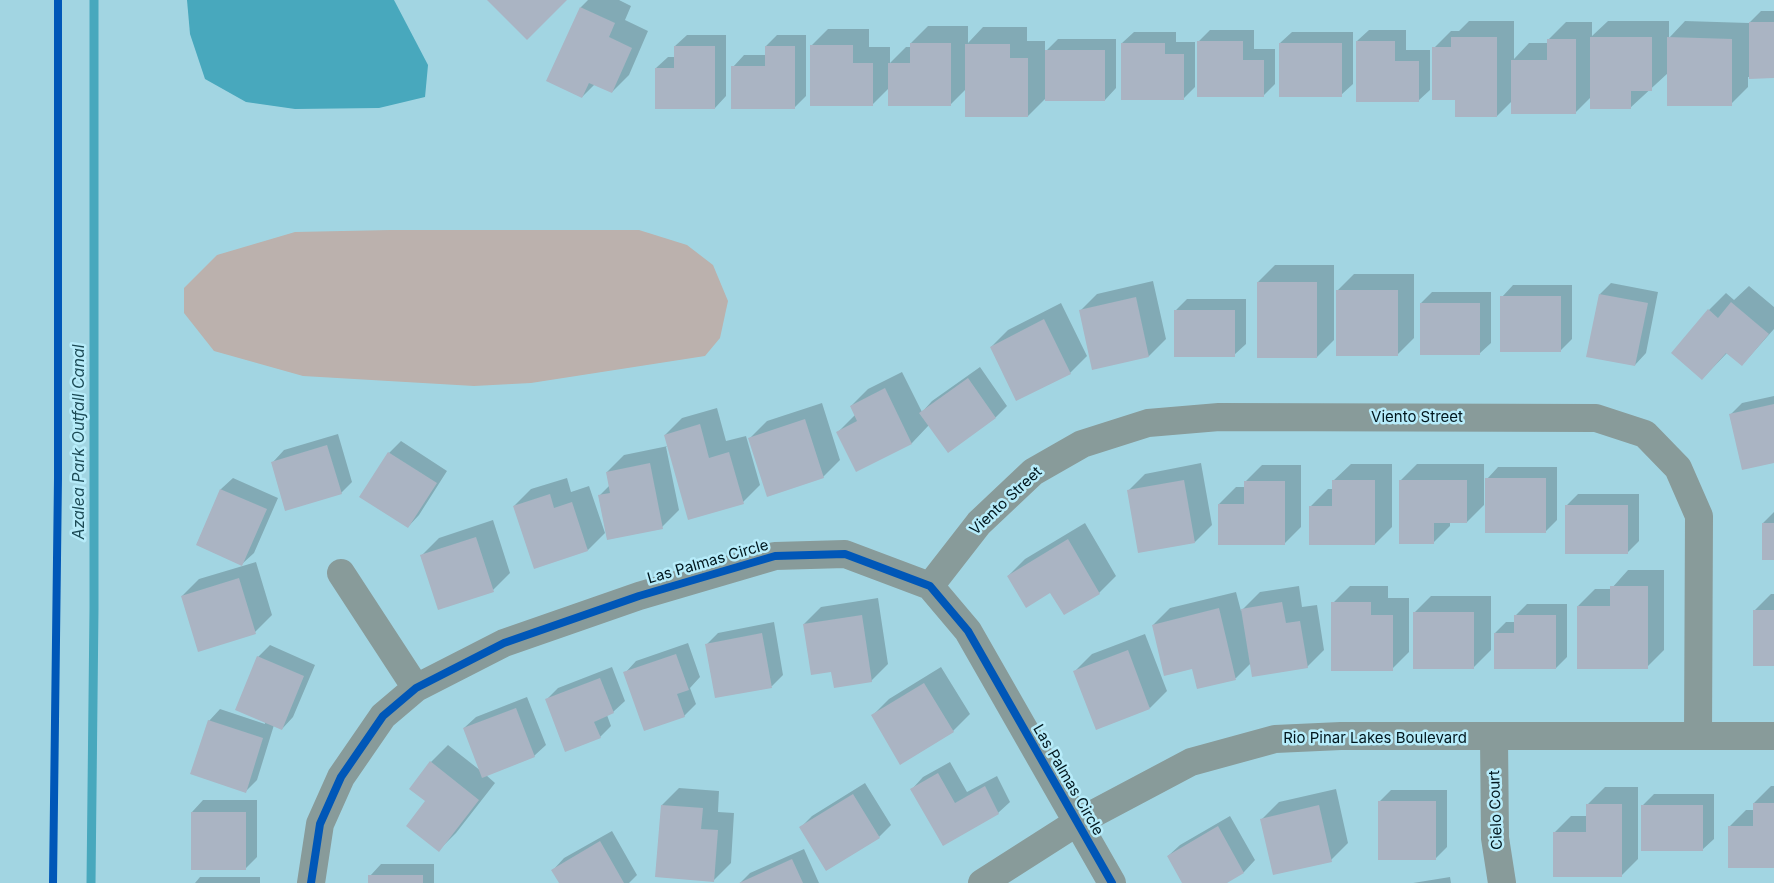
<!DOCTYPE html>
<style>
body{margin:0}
canvas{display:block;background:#a2d5e2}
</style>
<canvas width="1774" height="883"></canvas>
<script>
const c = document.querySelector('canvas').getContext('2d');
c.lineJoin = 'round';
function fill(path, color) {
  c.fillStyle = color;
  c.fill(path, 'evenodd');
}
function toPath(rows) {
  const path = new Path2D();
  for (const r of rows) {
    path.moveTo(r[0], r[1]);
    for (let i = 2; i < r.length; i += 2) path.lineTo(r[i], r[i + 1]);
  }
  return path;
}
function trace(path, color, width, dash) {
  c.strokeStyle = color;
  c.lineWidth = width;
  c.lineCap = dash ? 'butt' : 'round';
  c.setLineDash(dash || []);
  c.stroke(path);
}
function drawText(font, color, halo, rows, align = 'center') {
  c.font = font + ' Inter,sans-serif';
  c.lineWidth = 5;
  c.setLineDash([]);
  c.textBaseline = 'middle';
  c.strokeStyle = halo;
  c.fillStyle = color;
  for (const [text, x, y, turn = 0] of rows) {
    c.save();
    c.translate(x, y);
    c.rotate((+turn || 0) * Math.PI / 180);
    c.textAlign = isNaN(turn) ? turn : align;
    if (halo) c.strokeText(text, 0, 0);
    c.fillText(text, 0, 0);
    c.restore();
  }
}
const green = toPath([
 [390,230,639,230,687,245,713,265,728,301,720,338,705,356,531,383,474,386,303,376,214,351,184,313,184,288,217,255,295,232]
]);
const water = toPath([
 [187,0,394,0,428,65,425,97,379,108,295,109,246,102,205,79,190,34]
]);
const shadow = toPath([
 [588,0,619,0,631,6,625,20,648,31,629,75,612,92,595,84,582,97,581,7],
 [1761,11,1774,11,1774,77,1748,77,1748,87,1731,104,1668,73,1630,108,1591,97,1575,113,1512,101,1497,116,1456,99,1434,48,1451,31,1459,31,1469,21,1514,21,1514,59,1529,43,1549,43,1549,39,1566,22,1592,22,1592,36,1608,21,1669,21,1669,38,1685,21,1749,23],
 [928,26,968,26,968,43,983,27,1027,27,1027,41,1045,41,1045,52,1058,39,1116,39,1116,88,1105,100,1046,98,1028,116,966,89,951,104,889,88,873,104,811,46,828,29,869,29,869,47,890,47,890,63,906,47,911,47,911,43],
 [1210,30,1254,30,1254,49,1275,49,1275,84,1264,95,1199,41],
 [1369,30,1406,30,1406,50,1430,50,1430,90,1418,101,1357,41],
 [1134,32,1176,32,1176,42,1195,42,1195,87,1183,99,1122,43],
 [1292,32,1353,32,1353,84,1341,95,1280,43],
 [687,35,726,35,726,96,715,108,656,68,668,57,675,57,675,46],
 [777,35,806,35,806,96,794,108,733,67,744,55,766,55,766,46],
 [1275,265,1334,265,1334,340,1317,357,1258,282],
 [1354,274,1414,274,1414,338,1397,355,1337,291],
 [1153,281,1166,339,1149,356,1093,368,1080,311,1097,294],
 [1611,283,1658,292,1646,353,1635,365,1600,294],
 [1513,285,1572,285,1572,339,1560,351,1502,297],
 [1749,286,1774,307,1774,329,1742,365,1727,353,1702,379,1709,310,1726,293,1734,300],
 [1432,292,1491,292,1491,343,1479,354,1421,303],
 [1187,299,1246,299,1246,344,1234,355,1175,311],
 [1061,303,1087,356,1070,373,991,347,1008,330],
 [980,367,1007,406,996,417,948,451,929,425,912,443,857,470,838,432,855,415,851,406,868,389,902,372,922,412,932,401],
 [1774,396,1774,461,1730,415,1742,403],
 [822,403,840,460,823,477,750,438,767,421],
 [717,408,726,441,746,436,760,485,743,502,668,446,666,447,679,510,662,527,600,495,610,485,607,472,624,455,668,446,665,435,682,418],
 [338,434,352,482,341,493,273,462,284,450],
 [401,441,447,471,419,515,408,527,361,497,389,453],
 [1201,463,1212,525,1195,542,1128,491,1145,474],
 [1351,464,1392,464,1392,527,1375,544,1311,506,1328,489,1333,489,1333,481],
 [1417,464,1484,464,1484,505,1467,522,1450,522,1450,526,1433,543,1400,481],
 [1262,465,1301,465,1301,527,1284,544,1219,504,1236,487,1245,487,1245,482],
 [1498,467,1557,467,1557,520,1545,532,1487,479],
 [233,478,278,498,254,553,242,564,197,544,221,489],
 [567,478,571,492,589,486,605,533,588,550,514,506,531,489],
 [1578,494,1639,494,1639,541,1628,552,1566,506],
 [1774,512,1774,559,1763,523],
 [493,520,510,573,493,590,422,555,439,538],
 [1085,523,1116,576,1099,593,1064,614,1051,591,1008,576,1025,559],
 [256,562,272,615,255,632,182,596,199,579],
 [1628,570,1664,570,1664,650,1647,667,1578,606,1595,589,1611,589],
 [1299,586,1302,607,1317,605,1324,650,1307,667,1251,663,1236,678,1197,687,1193,668,1153,625,1170,608,1236,592,1241,611,1260,592],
 [1350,586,1388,586,1388,598,1409,598,1409,652,1392,669,1333,603],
 [1771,594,1774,594,1774,665,1754,611],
 [1431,596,1491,596,1491,650,1474,667,1414,613],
 [878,598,888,664,871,681,832,670,804,624,821,607],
 [1527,604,1567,604,1567,657,1556,668,1495,633,1506,622,1515,622,1515,616],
 [774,622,783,675,772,686,716,697,707,644,718,633],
 [1145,634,1167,691,1150,708,1075,671,1092,654],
 [688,643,700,677,690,688,696,704,684,716,625,673,636,661],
 [270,645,315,665,293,717,282,729,274,725,257,780,246,791,209,721,220,709,265,724,258,657],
 [612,667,625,701,613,712,607,715,611,726,600,737,546,700,558,688],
 [941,667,970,714,953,731,872,716,889,699],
 [527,697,546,745,534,756,486,775,495,783,456,833,439,850,427,801,431,762,448,745,481,771,464,728,476,717],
 [950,762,967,792,997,776,1010,802,998,813,943,845,912,789,923,777],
 [865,783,891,825,879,837,801,827,812,816],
 [1771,786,1774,786,1774,866,1729,827,1746,810,1754,810,1754,803],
 [1605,787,1638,787,1638,859,1621,876,1554,833,1571,816,1588,816,1588,804],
 [679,788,719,791,718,812,734,813,731,863,714,880,662,805],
 [1336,789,1348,843,1331,860,1262,819,1279,802],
 [1391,790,1447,790,1447,847,1435,859,1380,801],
 [1654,794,1714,794,1714,839,1702,850,1642,806],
 [203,800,257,800,257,857,245,869,192,812],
 [1230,816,1255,860,1244,872,1224,883,1184,883,1168,856,1180,845],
 [612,831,637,875,629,883,560,883,553,870,564,858],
 [804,849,819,883,740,883,750,873],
 [381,864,434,864,434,883,370,883,370,876],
 [200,877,260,877,260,883,195,883],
 [1450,877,1451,883,1413,883]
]);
const stream = toPath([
 [91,883,94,608,94,0]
]);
const building = toPath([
 [487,0,567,0,527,40],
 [580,7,615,23,609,37,632,48,612,93,589,83,582,98,546,81],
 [1749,22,1774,22,1774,78,1749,79],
 [1451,37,1497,37,1497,117,1455,117,1455,100,1432,100,1432,47,1451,47],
 [1590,37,1652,37,1652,91,1631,91,1631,109,1590,109],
 [1667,37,1732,39,1732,106,1667,106],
 [1547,39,1576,39,1576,114,1511,114,1511,60,1547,60],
 [1197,41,1243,41,1243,60,1264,60,1264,97,1197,97],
 [1356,41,1395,41,1395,61,1419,61,1419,102,1356,102],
 [910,43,951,43,951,106,888,106,888,63,910,63],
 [1121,43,1165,43,1165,54,1184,54,1184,100,1121,100],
 [1279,43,1342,43,1342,97,1279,97],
 [965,44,1010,44,1010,58,1028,58,1028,117,965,117],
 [810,45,853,45,853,63,873,63,873,106,810,106],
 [674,46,715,46,715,109,655,109,655,68,674,68],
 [765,46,795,46,795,109,731,109,731,66,765,66],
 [1045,50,1105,50,1105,101,1045,101],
 [1257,282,1317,282,1317,358,1257,358],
 [1336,290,1398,290,1398,356,1336,356],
 [1599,294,1648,303,1635,366,1586,357],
 [1500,296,1561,296,1561,352,1500,352],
 [1136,297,1149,357,1092,370,1079,310],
 [1731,302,1769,334,1742,366,1726,353,1702,380,1671,353,1708,309,1718,318],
 [1420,303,1480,303,1480,355,1420,355],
 [1174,310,1235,310,1235,357,1174,357],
 [1044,319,1071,374,1016,401,990,347],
 [968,378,996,418,948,453,919,413],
 [885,388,912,444,856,472,836,432,857,421,850,406],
 [1774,404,1774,463,1742,470,1729,414],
 [805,419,824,478,767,497,748,438],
 [700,424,709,458,729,452,744,504,688,520,664,435],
 [327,445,342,494,285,511,271,462],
 [388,452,437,483,408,528,359,497],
 [650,463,663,529,607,540,598,495,610,493,606,472],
 [1485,478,1546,478,1546,533,1485,533],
 [1184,480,1195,543,1138,553,1127,490],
 [1332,480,1375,480,1375,545,1309,545,1309,506,1332,506],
 [1399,480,1467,480,1467,523,1434,523,1434,544,1399,544],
 [1244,481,1285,481,1285,545,1218,545,1218,504,1244,504],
 [220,489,267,509,242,566,196,545],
 [550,494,554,508,572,502,588,551,534,569,513,506],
 [1565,505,1628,505,1628,554,1565,554],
 [1762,523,1774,523,1774,560,1762,560],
 [476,537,494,592,438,610,420,555],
 [1068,539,1100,594,1064,615,1050,593,1026,608,1007,576],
 [239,578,256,634,198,652,181,596],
 [1610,586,1648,586,1648,669,1577,669,1577,606,1610,606],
 [1282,602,1286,623,1300,621,1308,668,1252,677,1241,609],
 [1331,602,1371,602,1371,615,1393,615,1393,671,1331,671],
 [1219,608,1236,680,1197,689,1192,669,1164,676,1152,625],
 [1753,610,1774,610,1774,666,1753,666],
 [1413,612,1474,612,1474,669,1413,669],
 [862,615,872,682,834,688,831,672,811,675,803,624],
 [1514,615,1556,615,1556,669,1494,669,1494,633,1514,633],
 [762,633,772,688,715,698,705,644],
 [1128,650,1150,709,1096,730,1073,671],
 [676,654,689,690,677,694,685,717,644,731,623,672],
 [257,656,304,676,282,730,235,710],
 [600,678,614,713,594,722,601,738,565,752,545,699],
 [924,683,954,732,900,765,871,715],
 [516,708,535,757,482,778,463,728],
 [208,720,263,738,246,793,190,774],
 [430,761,479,800,439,852,406,826,425,801,409,789],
 [938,773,955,803,985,786,999,814,943,846,910,789],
 [853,794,880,838,826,871,799,827],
 [1378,801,1436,801,1436,860,1378,860],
 [1753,803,1774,803,1774,868,1728,868,1728,826,1753,826],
 [1586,804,1622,804,1622,877,1553,877,1553,832,1586,832],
 [661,805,703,808,701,829,718,830,714,882,655,877],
 [1319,805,1332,862,1273,875,1260,819],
 [1641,805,1703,805,1703,851,1641,851],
 [191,812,246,812,246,870,191,870],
 [1218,826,1244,873,1227,883,1182,883,1167,856],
 [600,841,624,883,559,883,551,870],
 [792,859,803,883,739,883],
 [368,875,423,875,423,883,368,883]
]);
const minor = toPath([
 [341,573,416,688],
 [930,586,979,523,1033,472,1082,444,1148,423,1219,417,1596,418,1645,434,1678,468,1699,516,1698,736],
 [1494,738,1495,838,1502,883],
 [311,883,320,824,341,777,383,716,416,688,504,643,639,596,775,556,845,554,930,586,968,631,1112,883],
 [982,883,1076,823,1191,762,1275,739,1341,736,1774,736]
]);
const cycleway = toPath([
 [53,883,58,478,58,0],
 [311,883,320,824,341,777,383,716,416,688,504,643,639,596,775,556,845,554,930,586,968,631,1112,883]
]);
const streetNames = [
 ["Viento Street",1417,417],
 ["Viento Street",1006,501,-43],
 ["Las Palmas Circle",708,562,-16],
 ["Rio Pinar Lakes Boulevard",1375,738],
 ["Las Palmas Circle",1068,780,60],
 ["Cielo Court",1496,810,-92]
];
const waterNames = [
 ["Azalea Park Outfall Canal",79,442,-90]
];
fill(green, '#bbb1ad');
fill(water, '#48a8bd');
fill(shadow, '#0003');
trace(stream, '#48a8bd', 9);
fill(building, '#aab4c3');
trace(minor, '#889b9a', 28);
trace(cycleway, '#0057b8', 8);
drawText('15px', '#00161d', '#b7ecfa', streetNames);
drawText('italic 16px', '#1c4a55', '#b7ecfa', waterNames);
</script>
